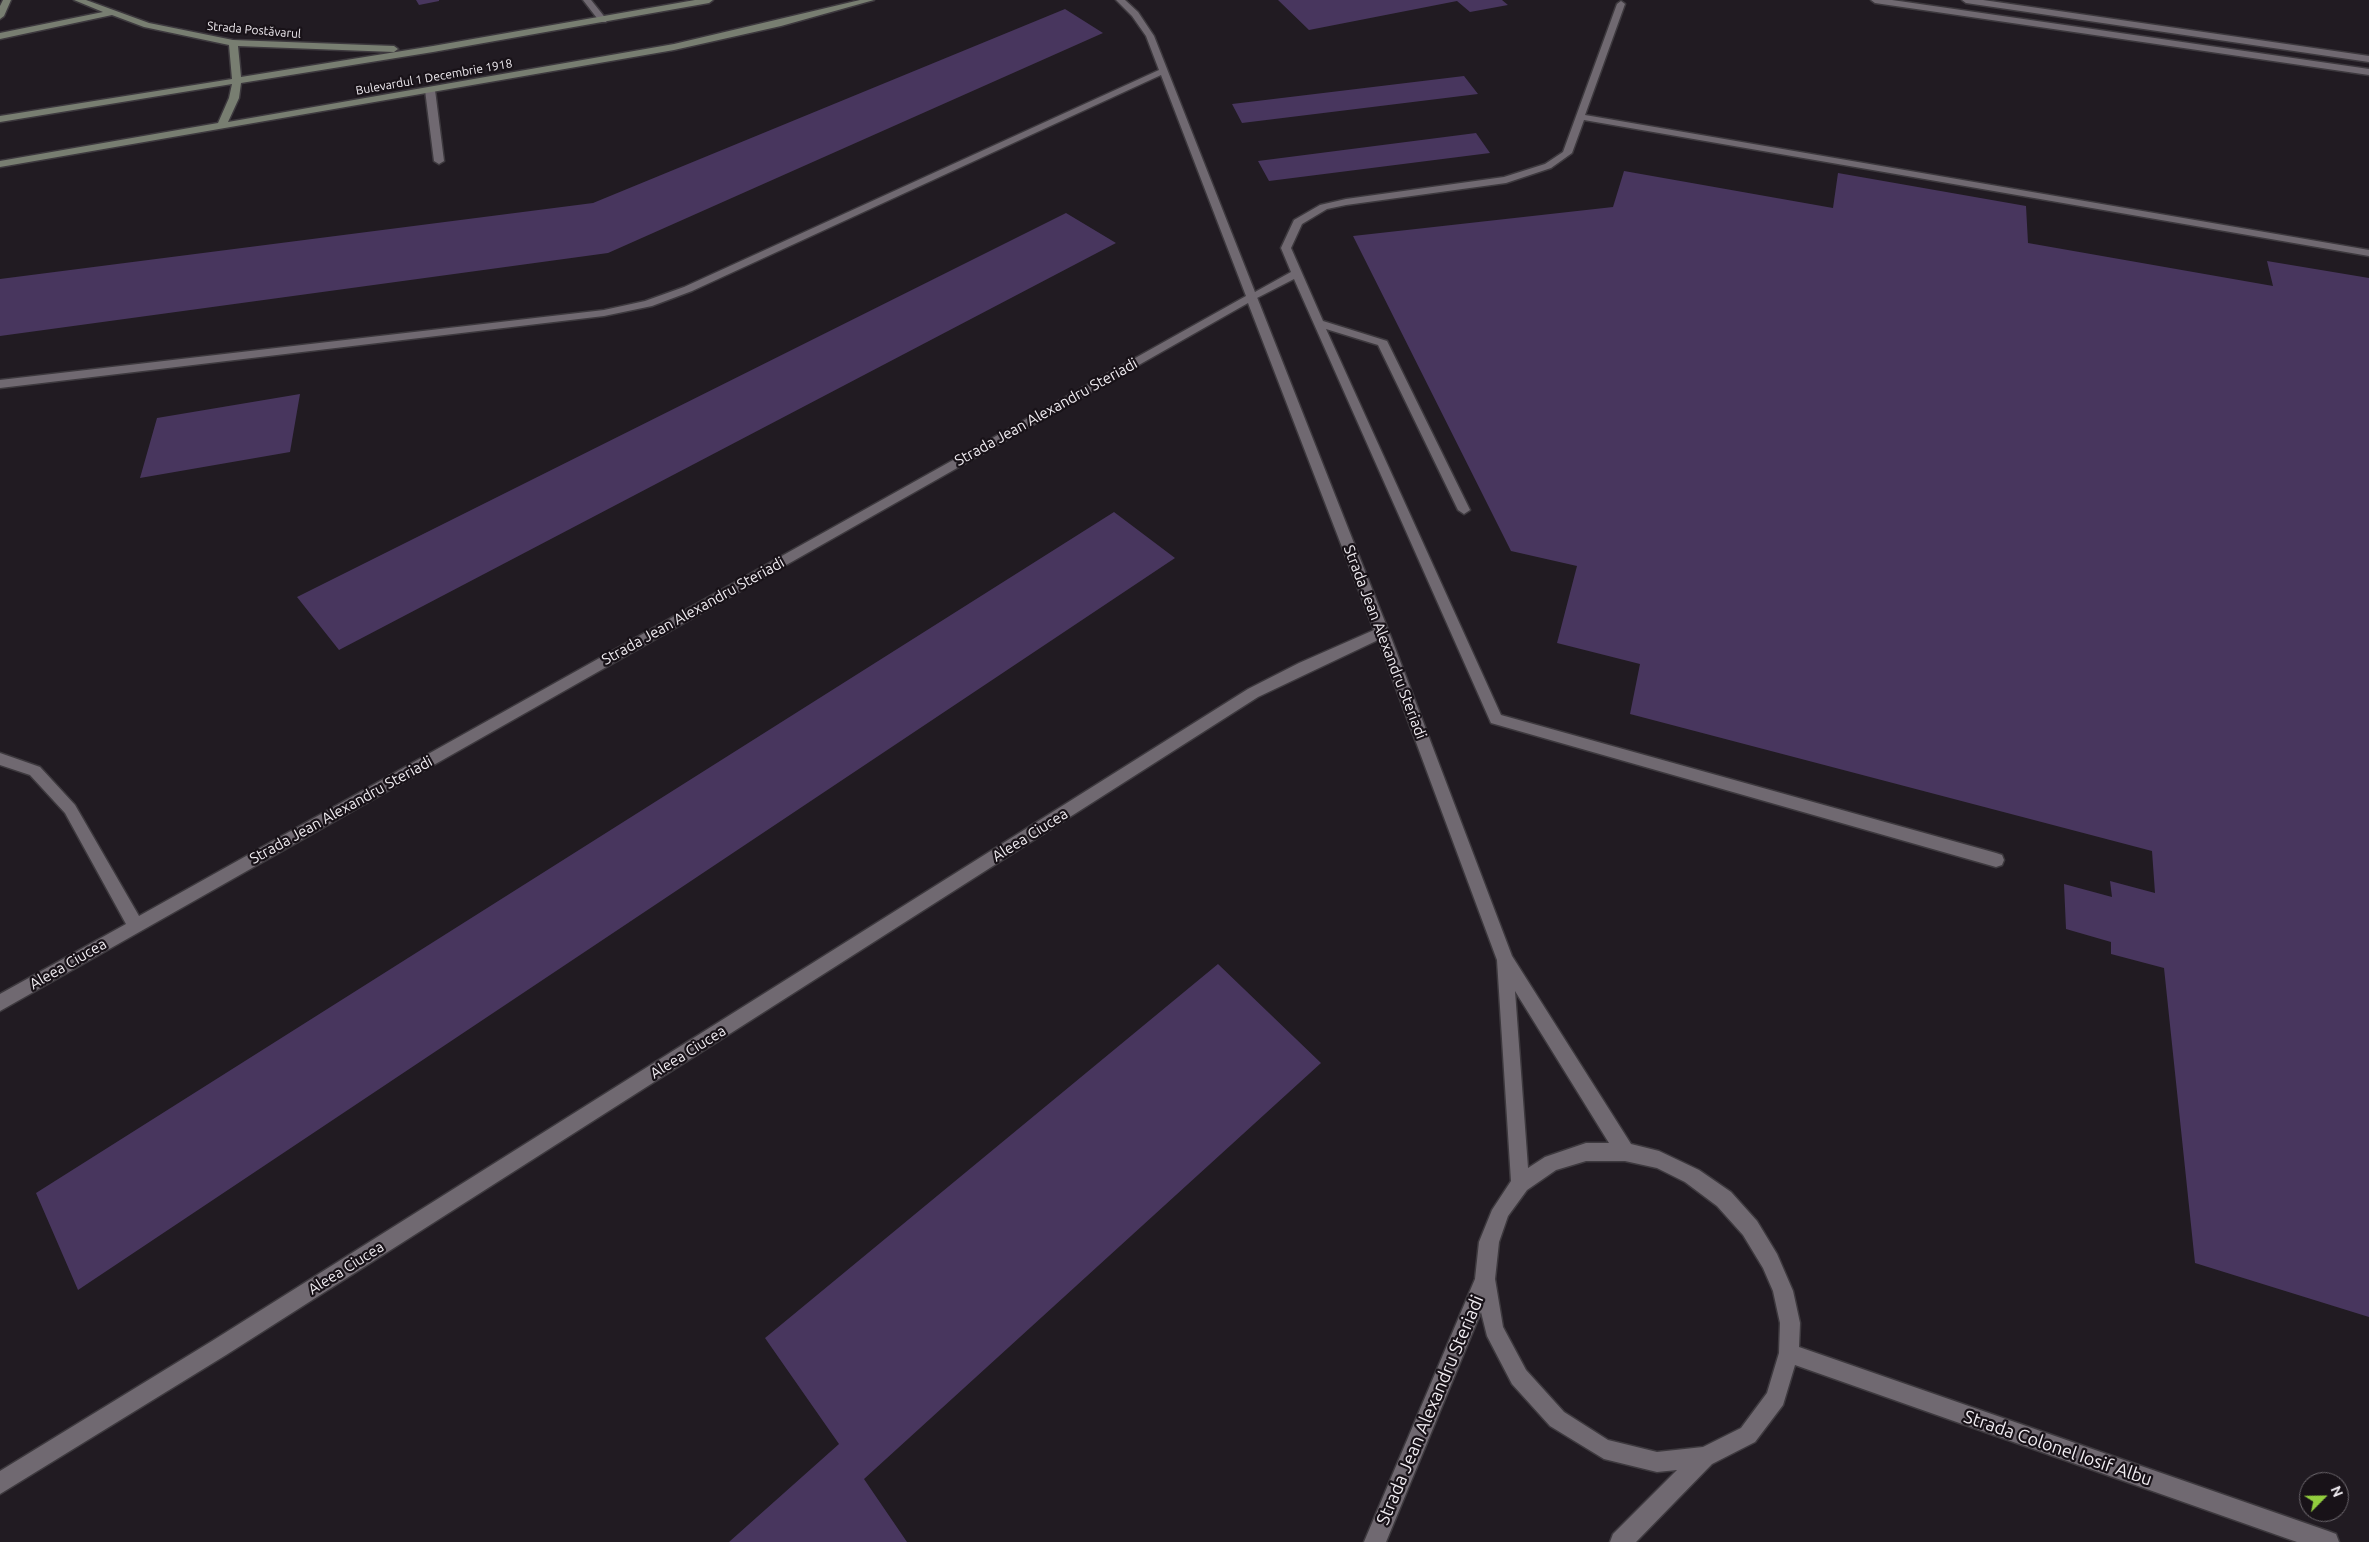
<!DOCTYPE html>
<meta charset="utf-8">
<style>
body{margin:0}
#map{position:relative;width:2369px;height:1542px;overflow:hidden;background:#211b22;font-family:Ubuntu,sans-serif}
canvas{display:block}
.north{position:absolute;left:2299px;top:1472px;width:50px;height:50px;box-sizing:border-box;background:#181218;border:1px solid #6e696f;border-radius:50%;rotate:67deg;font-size:14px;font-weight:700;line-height:20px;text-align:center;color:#f0ecf1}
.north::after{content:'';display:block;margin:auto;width:18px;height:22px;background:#92cd3e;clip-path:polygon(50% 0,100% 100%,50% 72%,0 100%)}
</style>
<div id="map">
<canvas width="2369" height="1542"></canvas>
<div class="north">N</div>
</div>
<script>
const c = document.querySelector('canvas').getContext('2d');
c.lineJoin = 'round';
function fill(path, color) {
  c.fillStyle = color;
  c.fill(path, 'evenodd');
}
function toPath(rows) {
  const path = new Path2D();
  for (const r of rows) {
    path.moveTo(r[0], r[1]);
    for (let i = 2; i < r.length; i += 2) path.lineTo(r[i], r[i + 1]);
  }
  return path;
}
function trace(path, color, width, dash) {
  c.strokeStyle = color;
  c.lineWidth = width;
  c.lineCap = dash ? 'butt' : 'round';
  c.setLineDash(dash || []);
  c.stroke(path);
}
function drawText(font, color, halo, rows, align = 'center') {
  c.font = font + ' Ubuntu,sans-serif';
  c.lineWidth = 4.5;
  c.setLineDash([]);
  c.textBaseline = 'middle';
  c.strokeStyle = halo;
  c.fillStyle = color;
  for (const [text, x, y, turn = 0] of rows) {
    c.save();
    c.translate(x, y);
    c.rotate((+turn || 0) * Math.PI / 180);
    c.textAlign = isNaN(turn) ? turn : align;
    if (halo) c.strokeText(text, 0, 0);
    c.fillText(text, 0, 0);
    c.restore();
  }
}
const building = toPath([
 [416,0,439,0,439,1,419,5],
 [1278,0,1502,0,1508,5,1470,12,1457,1,1309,30],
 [1065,9,1103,33,608,253,0,336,0,279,593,203],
 [1464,76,1478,94,1242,123,1232,104],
 [1476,133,1490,153,1269,181,1258,161],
 [1624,171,1833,208,1838,173,2026,206,2028,243,2273,286,2267,261,2369,278,2369,1317,2195,1263,2164,968,2111,954,2111,942,2066,929,2064,884,2112,897,2110,881,2155,893,2152,851,1630,714,1640,664,1557,643,1577,566,1511,551,1353,236,1613,207],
 [1066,213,1116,243,339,650,297,597],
 [300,394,290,452,140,478,157,418],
 [1114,512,1175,558,78,1290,36,1193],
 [1218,964,1321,1063,864,1479,907,1542,729,1542,839,1444,765,1338]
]);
const lane = toPath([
 [1871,0,1892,0,2369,69,2369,75,1875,3,1871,0],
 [1962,0,1983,0,2369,56,2369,62,1966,3,1962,0],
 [1621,1,1625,4,1585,115,2369,250,2369,256,1584,120,1572,153,1551,168,1506,183,1346,205,1327,209,1302,224,1291,248,1323,321,1387,341,1470,510,1464,514,1458,510,1378,345,1326,329,1501,715,1996,853,2002,855,2004,860,2002,865,1996,867,1491,723,1294,279,1255,299,1247,299,1246,297,1291,272,1281,248,1294,220,1320,205,1346,199,1504,177,1545,164,1563,152,1617,4,1621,1],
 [430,87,435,90,444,161,439,164,434,161,425,90,430,87]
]);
const street = toPath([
 [583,0,591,0,607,20,606,22,600,22,583,0],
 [1116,0,1125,0,1138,12,1154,36,1389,632,1512,956,1631,1144,1659,1151,1699,1170,1731,1192,1757,1221,1777,1254,1793,1291,1800,1323,1799,1347,2328,1531,2336,1534,2339,1542,2297,1542,1795,1365,1783,1405,1755,1442,1712,1464,1636,1542,1610,1542,1613,1534,1677,1470,1657,1472,1604,1459,1550,1426,1512,1384,1487,1336,1481,1312,1386,1542,1364,1542,1475,1279,1479,1242,1492,1210,1511,1181,1497,960,1378,640,1258,697,226,1355,0,1494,0,1471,212,1341,1248,689,1299,663,1374,630,1248,303,0,1011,0,994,126,924,65,813,30,775,0,765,0,753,40,767,75,805,139,916,1246,296,1161,75,692,291,652,306,604,316,0,388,0,380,604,310,645,301,684,287,1159,70,1146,36,1132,16,1116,0],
 [1515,991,1609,1143,1586,1143,1545,1157,1528,1168,1515,991],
 [1586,1161,1625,1161,1657,1168,1685,1182,1717,1206,1743,1235,1763,1268,1773,1291,1780,1323,1779,1353,1767,1393,1741,1428,1703,1447,1657,1452,1608,1440,1564,1412,1526,1370,1503,1327,1495,1279,1499,1242,1508,1216,1527,1190,1556,1170,1586,1161]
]);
const secondary = toPath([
 [3,0,11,0,4,16,0,19,0,6,3,0],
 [74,0,86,0,149,23,233,40,394,46,398,49,394,52,238,46,241,77,433,46,695,0,713,0,709,3,433,52,241,83,239,98,228,122,674,44,860,0,874,0,781,26,674,50,0,167,0,161,218,123,229,98,232,84,0,122,0,116,232,79,229,45,144,27,112,15,0,39,0,33,103,12,74,0]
]);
const farStreetnames = [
 ["Strada Postăvarul",254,30,5],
 ["Bulevardul 1 Decembrie 1918",434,77,-10]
];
const streetNames = [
 ["Strada Jean Alexandru Steriadi",1046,412,-29],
 ["Strada Jean Alexandru Steriadi",693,611,-29],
 ["Strada Jean Alexandru Steriadi",1385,642,69],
 ["Strada Jean Alexandru Steriadi",341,810,-29],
 ["Aleea Ciucea",1030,835,-32],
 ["Aleea Ciucea",68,964,-30],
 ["Aleea Ciucea",688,1052,-32],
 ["Aleea Ciucea",346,1268,-32]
];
const nearStreetnames = [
 ["Strada Jean Alexandru Steriadi",1430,1410,-67],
 ["Strada Colonel Iosif Albu",2058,1448,19]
];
fill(building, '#48365e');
trace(lane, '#3d393e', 3);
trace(street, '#3d393e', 3);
trace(secondary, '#3d393e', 3);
fill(lane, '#706971');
fill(street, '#706971');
fill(secondary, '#787e71');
drawText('12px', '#f0ecf1', '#181218', farStreetnames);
drawText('15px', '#f0ecf1', '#181218', streetNames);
drawText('18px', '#f0ecf1', '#181218', nearStreetnames);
</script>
